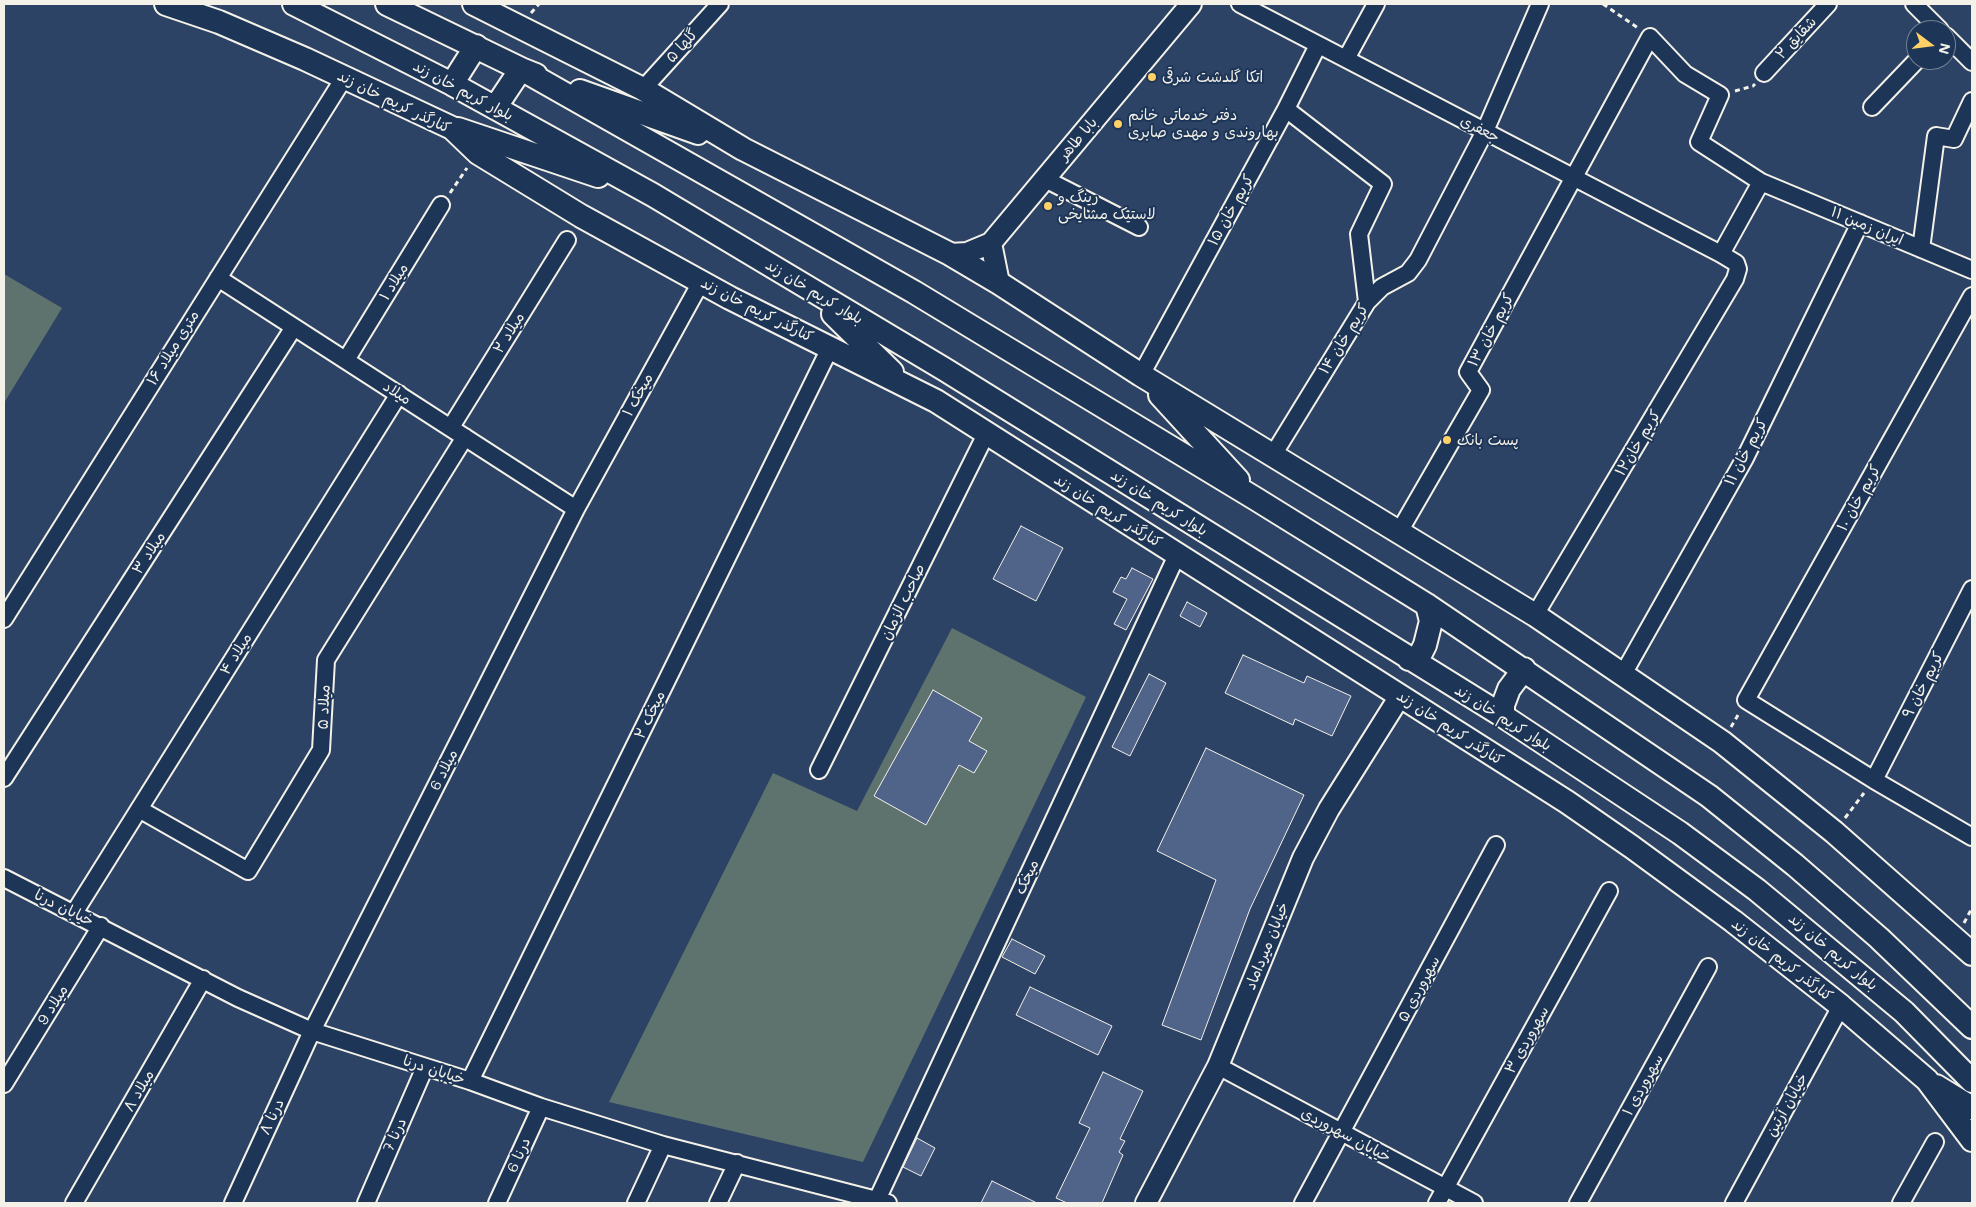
<!DOCTYPE html>
<meta charset="utf-8">
<style>
body{margin:0}
#map{position:relative;width:1976px;height:1207px;overflow:hidden;background:#2c4366;font-family:Mali,sans-serif}
canvas{display:block}
.frame{position:absolute;inset:0;border:5px solid #f4f1e8;pointer-events:none}
.north{position:absolute;left:1906px;top:20px;width:50px;height:50px;box-sizing:border-box;background:#1d3557;border:1px solid #738091;border-radius:50%;rotate:105deg;font-size:14px;font-weight:700;line-height:20px;text-align:center;color:#f4f1e8}
.north::after{content:'';display:block;margin:auto;width:18px;height:22px;background:#ffd166;clip-path:polygon(50% 0,100% 100%,50% 72%,0 100%)}
</style>
<div id="map">
<canvas width="1976" height="1207"></canvas>
<div class="frame"></div>
<div class="north">N</div>
</div>
<script>
const c = document.querySelector('canvas').getContext('2d');
c.lineJoin = 'round';
function fill(path, color) {
  c.fillStyle = color;
  c.fill(path, 'evenodd');
}
function toPath(rows) {
  const path = new Path2D();
  for (const r of rows) {
    path.moveTo(r[0], r[1]);
    for (let i = 2; i < r.length; i += 2) path.lineTo(r[i], r[i + 1]);
  }
  return path;
}
function trace(path, color, width, dash) {
  c.strokeStyle = color;
  c.lineWidth = width;
  c.lineCap = dash ? 'butt' : 'round';
  c.setLineDash(dash || []);
  c.stroke(path);
}
function drawText(font, color, halo, rows, align = 'center') {
  c.font = font + ' Mali,"Playpen Sans Arabic",sans-serif';
  c.lineWidth = 4;
  c.setLineDash([]);
  c.textBaseline = 'middle';
  c.strokeStyle = halo;
  c.fillStyle = color;
  for (const [text, x, y, turn = 0] of rows) {
    c.save();
    c.translate(x, y);
    c.rotate((+turn || 0) * Math.PI / 180);
    c.textAlign = isNaN(turn) ? turn : align;
    if (halo) c.strokeText(text, 0, 0);
    c.fillText(text, 0, 0);
    c.restore();
  }
}
const green = toPath([
 [4,274,62,308,4,403],
 [952,628,1086,697,863,1162,609,1102,773,773,857,811]
]);
const building = toPath([
 [1021,526,1063,548,1036,601,993,579,1021,526],
 [1132,568,1153,579,1126,630,1114,624,1127,599,1113,592,1121,577,1126,579,1132,568],
 [1187,602,1207,613,1200,627,1180,616,1187,602],
 [1243,655,1304,683,1307,676,1351,696,1332,736,1295,719,1293,725,1225,693,1243,655],
 [1149,674,1166,683,1130,756,1112,747,1149,674],
 [933,690,982,718,969,741,987,751,974,773,959,765,926,825,874,796,933,690],
 [1206,748,1304,795,1250,909,1201,1040,1162,1025,1216,880,1157,851,1206,748],
 [1012,939,1045,956,1035,974,1002,957,1012,939],
 [1030,987,1112,1026,1098,1055,1016,1015,1030,987],
 [1103,1072,1143,1091,1120,1139,1125,1141,1119,1152,1123,1155,1102,1203,1067,1203,1056,1198,1090,1128,1079,1123,1103,1072],
 [917,1138,935,1148,921,1176,903,1167,917,1138],
 [992,1181,1037,1203,981,1203,992,1181]
]);
const path = toPath([
 [1603,4,1638,28],
 [531,13,539,4],
 [1735,91,1753,86,1755,84],
 [450,193,467,168],
 [1731,727,1738,715],
 [1845,818,1864,793],
 [1964,923,1972,908]
]);
const minor = toPath([
 [1240,4,1721,254,1736,263,1738,269,1735,279,1535,615],
 [1914,4,1940,30],
 [1946,36,1972,62],
 [1346,59,1376,4],
 [1764,73,1828,4],
 [643,89,720,4],
 [1872,107,1917,60],
 [1286,109,1383,184,1359,234,1367,302],
 [1045,179,1139,227],
 [1921,249,1936,136,1954,139,1972,101],
 [1721,254,1761,182],
 [218,278,576,509],
 [1972,296,1746,700,1874,780,1972,837],
 [346,360,441,205],
 [1141,375,1286,109,1318,45],
 [451,427,567,240],
 [1273,455,1367,302,1382,287,1408,273,1418,260,1485,131,1540,4],
 [1399,532,1481,390,1468,372,1650,37,1685,74,1720,95,1699,142,1761,182,1972,270],
 [4,619,344,78],
 [1622,676,1745,458,1860,223],
 [819,770,986,434],
 [4,778,294,327],
 [1874,780,1972,589],
 [139,809,248,871,321,750,326,660,465,437],
 [4,878,238,998,312,1031,470,1081,541,1107,663,1145,888,1203],
 [74,913,399,394],
 [1218,1066,1474,1203],
 [470,1081,830,348],
 [4,1084,101,926],
 [877,1200,1177,555],
 [74,1203,203,979],
 [233,1203,312,1031,576,509,701,282],
 [366,1203,425,1067],
 [497,1203,541,1107],
 [636,1203,663,1145],
 [718,1203,737,1163],
 [1303,1203,1496,845],
 [1437,1203,1609,891],
 [1578,1203,1708,967],
 [1734,1203,1841,1006],
 [1901,1203,1935,1142]
]);
const tertiary = toPath([
 [991,243,999,283],
 [950,254,967,253,991,243,1191,4],
 [1146,1203,1218,1066,1303,858,1329,809,1400,696]
]);
const secondary = toPath([
 [166,4,219,22,305,59,452,128,478,153,581,216,730,298,936,401,1567,802,1632,847,1733,921,1841,1006,1927,1080,1972,1140],
 [294,4,452,84,653,195,944,369,1503,716,1680,833,1757,890,1904,1012,1972,1081],
 [387,4,521,69,914,292,1256,499,1427,605,1709,796,1795,865,1879,938,1972,1027],
 [474,4,643,89,743,149,950,254,999,283,1141,375,1535,615,1722,742,1834,832,1972,954],
 [452,84,476,46],
 [580,91,698,133],
 [495,108,521,69,536,75],
 [458,129,598,176],
 [833,314,892,372],
 [1160,395,1238,480],
 [1409,659,1420,655,1425,645,1431,621,1427,605],
 [1503,716,1503,705,1509,689,1524,669],
 [1936,1086,1972,1108]
]);
const markers = [
 [1152,77,5,"#ffd166"],
 [1118,124,5,"#ffd166"],
 [1048,206,5,"#ffd166"],
 [1447,440,5,"#ffd166"]
];
const streetNames = [
 ["شقایق ۲",1796,38,-47],
 ["گلها ۵",682,46,-48],
 ["بلوار کریم خان زند",463,91,28],
 ["کنارگذر کریم خان زند",394,102,26],
 ["جعفری",1480,129,27],
 ["بابا طاهر",1078,139,-50],
 ["کریم خان ۱۵",1231,210,-61],
 ["ایران زمین ۱۱",1867,226,23],
 ["میلاد ۱",394,282,-58],
 ["بلوار کریم خان زند",814,292,31],
 ["کنارگذر کریم خان زند",757,310,27],
 ["کریم خان ۱۳",1491,330,-62],
 ["میلاد ۲",509,333,-58],
 ["کریم خان ۱۴",1344,339,-58],
 ["۱۶ متری میلاد",173,348,-58],
 ["میلاد",397,393,33],
 ["میخک ۱",638,395,-61],
 ["کریم خان۱۲",1638,443,-59],
 ["کریم خان ۱۱",1746,452,-62],
 ["کریم خان ۱۰",1859,498,-61],
 ["بلوار کریم خان زند",1159,503,32],
 ["کنارگذر کریم خان زند",1108,511,32],
 ["میلاد ۳",149,553,-57],
 ["صاحب الزمان",903,602,-64],
 ["میلاد ۴",236,654,-58],
 ["کریم خان ۹",1923,685,-63],
 ["میلاد ۵",324,707,-87],
 ["میخک ۲",650,715,-64],
 ["بلوار کریم خان زند",1503,718,32],
 ["کنارگذر کریم خان زند",1450,728,33],
 ["میلاد 6",444,770,-63],
 ["میخک",1027,877,-65],
 ["خیابان درنا",64,908,26],
 ["خیابان میرداماد",1267,946,-68],
 ["بلوار کریم خان زند",1833,952,40],
 ["کنارگذر کریم خان زند",1782,960,38],
 ["سهروردی ۵",1419,989,-62],
 ["میلاد 9",53,1005,-58],
 ["سهروردی ۳",1527,1040,-61],
 ["خیابان درنا",434,1070,18],
 ["سهروردی ۱",1643,1085,-61],
 ["میلاد ۸",139,1091,-60],
 ["خیابان آرتین",1787,1105,-61],
 ["درنا ۸",272,1117,-65],
 ["درنا 7",395,1135,-66],
 ["خیابان سهروردی",1346,1135,28],
 ["درنا 6",519,1155,-66]
];
const poiNames = [
 ["اتکا گلدشت شرقی",1162,77],
 ["دفتر خدماتی خانم",1128,115],
 ["بهاروندی و مهدی صابری",1128,132],
 ["رینگ و",1058,197],
 ["لاستیک مشایخی",1058,214],
 ["پست بانک",1457,440]
];
fill(green, '#5f736e');
fill(building, '#50648a');
trace(building, '#f4f1e8', 1);
trace(minor, '#f4f1e8', 20);
trace(tertiary, '#f4f1e8', 24);
trace(secondary, '#f4f1e8', 26);
trace(path, '#f4f1e8', 3, [5, 4]);
trace(minor, '#1d3557', 16);
trace(tertiary, '#1d3557', 20);
trace(secondary, '#1d3557', 22);
for (const [x, y, r, color] of markers) {
  const dot = new Path2D();
  dot.arc(x, y, r, 0, 2 * Math.PI);
  c.fillStyle = color;
  c.fill(dot);
  trace(dot, '#1d3557', 2);
}
drawText('15px', '#f4f1e8', '#1d3557', streetNames);
drawText('15px', '#f4f1e8', '#1d3557', poiNames, 'left');
</script>
